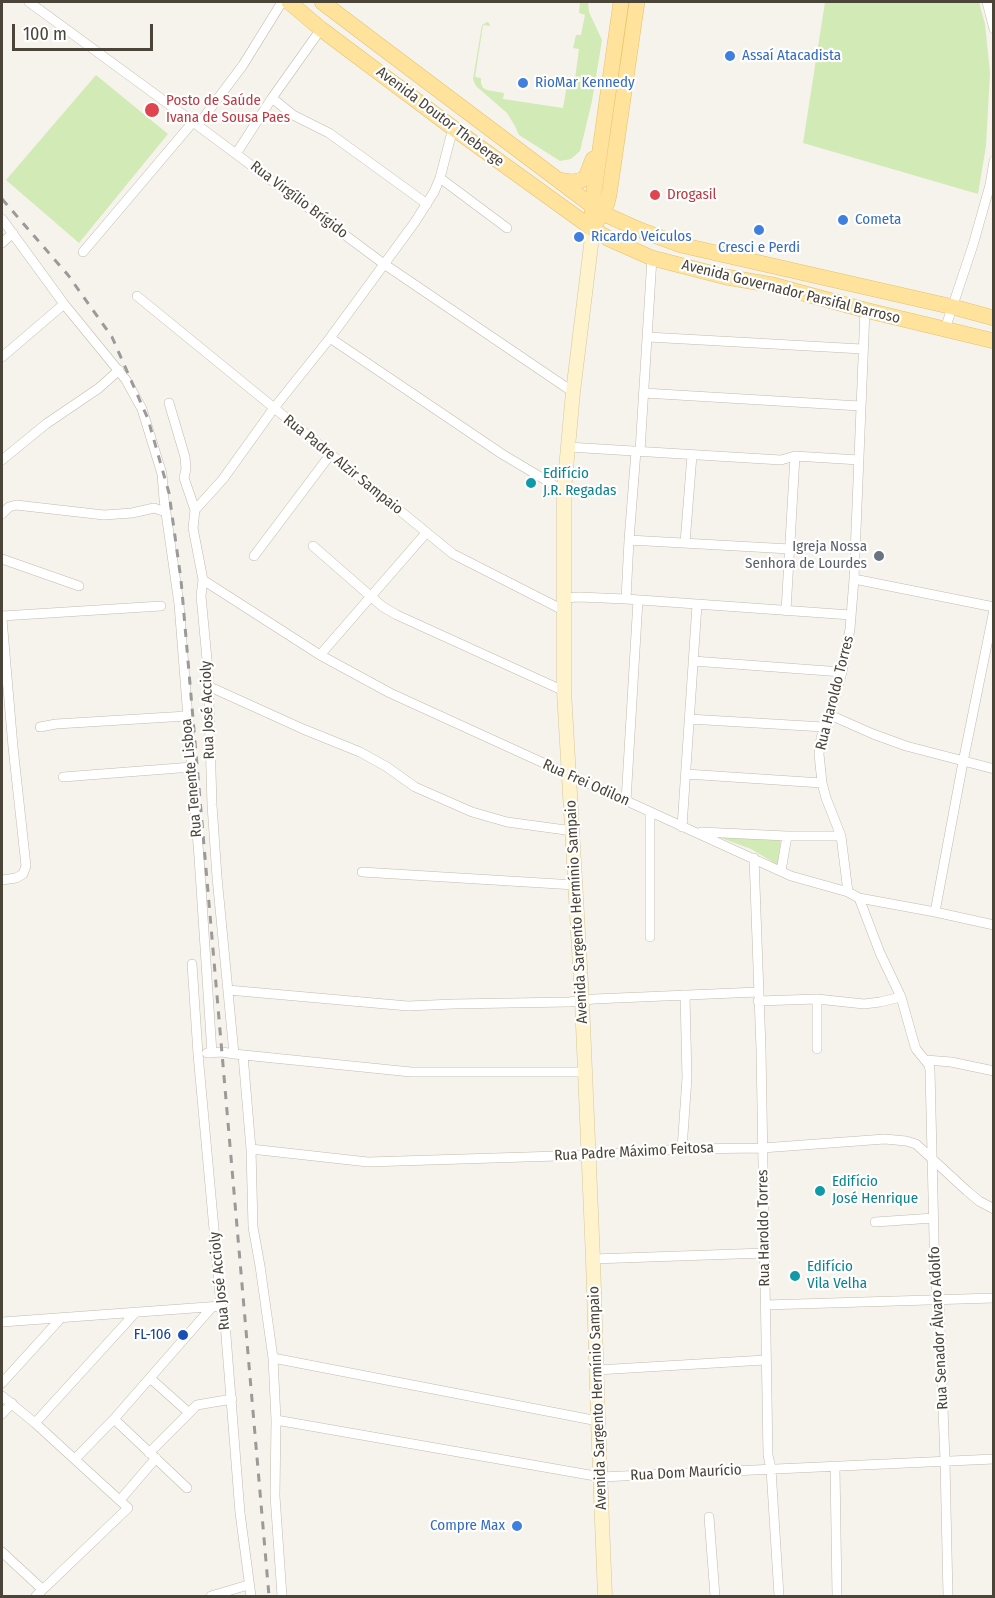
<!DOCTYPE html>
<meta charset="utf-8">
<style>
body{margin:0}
#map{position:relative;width:995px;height:1598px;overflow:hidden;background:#f6f3ec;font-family:"Fira Sans Condensed",sans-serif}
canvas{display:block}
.frame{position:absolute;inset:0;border:3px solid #4b4439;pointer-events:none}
.scale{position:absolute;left:12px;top:24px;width:141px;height:27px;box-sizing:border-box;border:3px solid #4b4439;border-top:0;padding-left:8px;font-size:18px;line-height:21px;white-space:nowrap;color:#4b4439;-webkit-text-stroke:4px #fff;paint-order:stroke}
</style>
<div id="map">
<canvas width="995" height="1598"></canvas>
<div class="frame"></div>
<div class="scale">100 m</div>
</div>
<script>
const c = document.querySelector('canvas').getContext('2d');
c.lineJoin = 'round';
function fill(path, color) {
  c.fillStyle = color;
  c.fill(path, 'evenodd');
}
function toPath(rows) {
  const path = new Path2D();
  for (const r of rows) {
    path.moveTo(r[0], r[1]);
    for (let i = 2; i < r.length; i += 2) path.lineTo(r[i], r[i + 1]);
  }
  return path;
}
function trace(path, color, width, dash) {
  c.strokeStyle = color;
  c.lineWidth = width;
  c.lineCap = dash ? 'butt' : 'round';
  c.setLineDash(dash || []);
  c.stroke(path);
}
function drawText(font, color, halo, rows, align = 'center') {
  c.font = font + ' "Fira Sans Condensed",sans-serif';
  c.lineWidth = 4.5;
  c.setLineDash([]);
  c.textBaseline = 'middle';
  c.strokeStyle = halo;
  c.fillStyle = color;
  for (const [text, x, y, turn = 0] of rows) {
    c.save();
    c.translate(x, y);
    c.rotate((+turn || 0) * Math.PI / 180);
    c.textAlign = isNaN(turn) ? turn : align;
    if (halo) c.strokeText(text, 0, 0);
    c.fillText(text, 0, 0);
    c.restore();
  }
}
const green = toPath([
 [580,2,588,2,589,12,602,40,592,101,580,151,571,159,560,161,519,135,515,126,507,113,476,86,473,79,482,25,487,22,489,23,490,26,483,25,475,77,481,78,481,83,483,88,487,90,504,93,503,99,563,108,568,79,575,79,579,49,573,48,576,35,581,35,585,15,579,13],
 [825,2,979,2,985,24,990,73,986,146,978,194,803,143],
 [96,75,168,134,79,243,6,180],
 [713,835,781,838,778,865,751,849]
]);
const street = toPath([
 [29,2,193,122,384,264,573,392],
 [987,2,994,29],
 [272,98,293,115,329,133,427,204],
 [198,125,243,65,282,2],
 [236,154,272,98,321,29],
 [440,178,507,228],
 [2,219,64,304,126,380,142,409,162,474,164,499,179,604,199,857,212,1053],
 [2,243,13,233],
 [83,252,193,122],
 [137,296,453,554,565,611],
 [945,329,973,245,990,185,994,161],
 [648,337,862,349],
 [330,338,502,454,564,491],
 [2,357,64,304],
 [644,393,860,406],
 [169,403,185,457,186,469,184,478,195,510,193,528,203,580,201,596,208,670,212,805,217,877,234,1054],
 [568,447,781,460,795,456,859,460],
 [640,451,652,258],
 [2,460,46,424,99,388,119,370],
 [195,510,223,479,274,408,330,338,415,222,434,192,440,178,453,128],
 [2,514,9,507,16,505,104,515,132,513,154,508,166,512],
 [629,540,790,549],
 [685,543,692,455],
 [313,546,383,607,397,615,564,691],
 [254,556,330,455],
 [2,559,79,586],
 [854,579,994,607],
 [203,580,320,655,390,693,791,876,848,892,859,898,935,912,994,925],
 [564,598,579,597,626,599,851,615],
 [626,599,629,540,636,451],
 [786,611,795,456],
 [2,616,161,606],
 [2,619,13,747,26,866,23,874,16,878,2,880],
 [320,655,426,533],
 [693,661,842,672],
 [208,686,303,729,360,752,387,767,415,787,472,812,507,822,573,831],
 [830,715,873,734,906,746,994,769],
 [689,719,824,727],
 [40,727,56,724,187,716],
 [686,774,822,783],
 [63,777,192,767],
 [626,801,638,600],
 [650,812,650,937],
 [682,827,697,605],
 [701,832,787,836,841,836],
 [754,858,761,1049,768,1455,771,1469,779,1596],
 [781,871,787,836],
 [362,872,575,885],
 [848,892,841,836,826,798,822,783,819,754,821,738,830,715,842,672,850,629,854,579,865,310],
 [859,898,880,953,901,997,914,1043,916,1049,929,1065,930,1070,935,1280,939,1300,945,1462,948,1596],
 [935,912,963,762,994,610],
 [192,964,198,1054,221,1306,225,1323,240,1513,251,1596],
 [228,990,408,1006,453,1004,569,1002,594,999,758,992],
 [758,1001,817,999,864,1004,880,1002,901,997],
 [817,1049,817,999],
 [207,1053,222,1052,234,1054,411,1072,585,1072],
 [243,1055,251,1149,253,1227,260,1266,273,1358,276,1420,275,1496,282,1596],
 [926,1060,951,1062,994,1071],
 [251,1149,368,1162,589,1155,682,1149,762,1148,885,1139,906,1141,916,1144,967,1191,979,1201,994,1209],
 [682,1149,687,1078,685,995],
 [875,1222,934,1218],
 [593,1259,765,1253],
 [765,1305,994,1298],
 [2,1322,221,1306],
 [273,1358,598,1421],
 [597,1370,765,1360],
 [150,1378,188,1412],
 [2,1383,61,1318],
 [2,1396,35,1423,128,1508,36,1596],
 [2,1414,12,1403],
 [114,1419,187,1488],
 [276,1420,601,1477,994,1459],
 [35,1423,136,1312],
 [149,1453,197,1405,232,1399],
 [75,1459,114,1419,212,1307],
 [835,1467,837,1596],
 [120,1500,156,1458],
 [709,1517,715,1596],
 [2,1552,42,1589],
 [211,1596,248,1585]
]);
const secondary = toPath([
 [593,229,573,392,564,491,564,691,582,1001,593,1259,598,1421,605,1596]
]);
const primary = toPath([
 [289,2,321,29,453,128,593,229,609,239,652,258,726,277,773,285,865,310,994,341],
 [322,2,384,49,602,213,640,230,681,245,953,307,994,318],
 [558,180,571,182,582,180,586,177,593,159],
 [592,214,592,206,621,2],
 [597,221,607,203,609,195,637,2]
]);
const rail = toPath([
 [2,199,68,275,112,337,148,419,169,493,181,580,269,1596]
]);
const markers = [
 [730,56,6,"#3f7fe0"],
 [523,83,6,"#3f7fe0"],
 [152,110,8,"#e0444e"],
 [655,195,6,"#e0444e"],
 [843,220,6,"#3f7fe0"],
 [759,230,6,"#3f7fe0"],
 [579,237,6,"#3f7fe0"],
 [531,483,6,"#0f9aa8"],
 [879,556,6,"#6b7280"],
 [820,1191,6,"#0f9aa8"],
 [795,1276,6,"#0f9aa8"],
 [183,1335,6,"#1a4fb4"],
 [517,1526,6,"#3f7fe0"]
];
const shopNames = [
 ["Assaí Atacadista",742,56],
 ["RioMar Kennedy",535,83],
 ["Cometa",855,220],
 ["Ricardo Veículos",591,237],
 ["Cresci e Perdi",759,248,"center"],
 ["Compre Max",505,1526,"right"]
];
const healthNames = [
 ["Posto de Saúde",166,101],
 ["Ivana de Sousa Paes",166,118],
 ["Drogasil",667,195]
];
const streetNames = [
 ["Avenida Doutor Theberge",440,117,37],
 ["Rua Virgílio Brígido",299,200,37],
 ["Avenida Governador Parsifal Barroso",791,292,14],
 ["Rua Padre Alzir Sampaio",343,465,39],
 ["Rua Haroldo Torres",835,693,-76],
 ["Rua José Accioly",208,710,-92],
 ["Rua Tenente Lisboa",192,778,-95],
 ["Rua Frei Odilon",586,783,24],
 ["Avenida Sargento Hermínio Sampaio",577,912,-93],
 ["Rua Padre Máximo Feitosa",634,1152,-3],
 ["Rua Haroldo Torres",764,1228,-91],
 ["Rua José Accioly",220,1281,-96],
 ["Rua Senador Álvaro Adolfo",939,1328,-93],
 ["Avenida Sargento Hermínio Sampaio",598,1398,-92],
 ["Rua Dom Maurício",686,1473,-3]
];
const cultureNames = [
 ["Edifício",543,474],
 ["J.R. Regadas",543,491],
 ["Edifício",832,1182],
 ["José Henrique",832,1199],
 ["Edifício",807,1267],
 ["Vila Velha",807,1284]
];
const worshipNames = [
 ["Igreja Nossa",867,547],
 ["Senhora de Lourdes",867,564]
];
const transitNames = [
 ["FL-106",171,1335]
];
fill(green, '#d2eab5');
trace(street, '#c2bbae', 10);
trace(secondary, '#d6c79b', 15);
trace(primary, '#e6c16a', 16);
trace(street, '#fff', 9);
trace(secondary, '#fff3cd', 14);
trace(primary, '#ffe39c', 15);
trace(rail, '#9a9a9a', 3, [8, 8]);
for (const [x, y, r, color] of markers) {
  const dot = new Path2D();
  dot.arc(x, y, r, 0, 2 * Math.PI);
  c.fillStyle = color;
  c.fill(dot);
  trace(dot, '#fff', 2);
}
drawText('15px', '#366cbe', '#fff', shopNames, 'left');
drawText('15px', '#be3a42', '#fff', healthNames, 'left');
drawText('15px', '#4b4439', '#fff', streetNames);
drawText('15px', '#0d838f', '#fff', cultureNames, 'left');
drawText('15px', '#5b616d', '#fff', worshipNames, 'right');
drawText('15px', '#164399', '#fff', transitNames, 'right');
</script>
